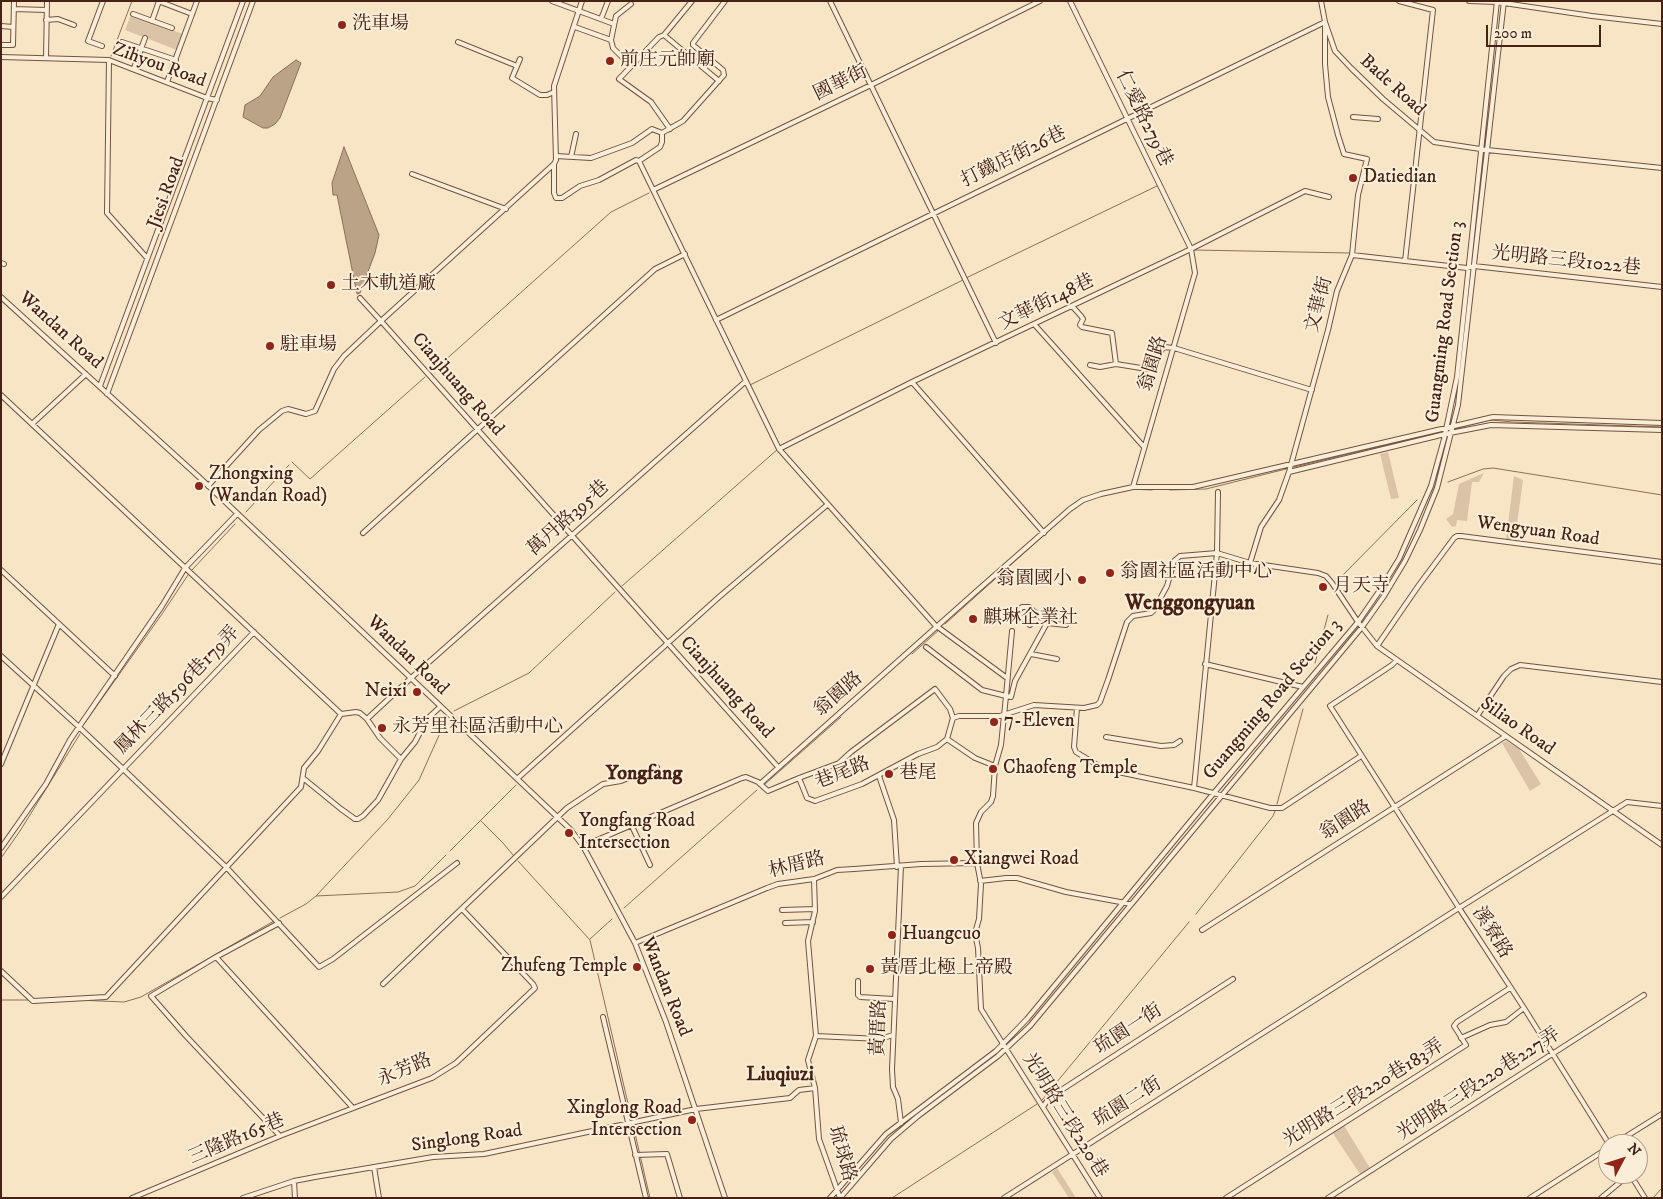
<!DOCTYPE html>
<meta charset="utf-8">
<style>
body{margin:0}
#map{position:relative;width:1663px;height:1199px;overflow:hidden;background:#f8e5c5;font-family:"IM FELL DW Pica",serif}
canvas{display:block}
.frame{position:absolute;inset:0;border:2px solid #452213;pointer-events:none}
.north{position:absolute;left:1598px;top:1134px;width:50px;height:50px;box-sizing:border-box;background:#faeed9;border:1px solid #b29c8a;border-radius:50%;rotate:50deg;font-size:14px;font-weight:700;line-height:20px;text-align:center;color:#452213}
.north::after{content:'';display:block;margin:auto;width:18px;height:22px;background:#8f2418;clip-path:polygon(50% 0,100% 100%,50% 72%,0 100%)}
.scale{position:absolute;left:1486px;top:25px;width:115px;height:22px;box-sizing:border-box;border:2px solid #452213;border-top:0;padding-left:6px;font-size:15px;line-height:18px;white-space:nowrap;color:#452213;-webkit-text-stroke:4px #faeed9;paint-order:stroke}
</style>
<div id="map">
<canvas width="1663" height="1199"></canvas>
<div class="frame"></div>
<div class="north">N</div>
<div class="scale">200 m</div>
</div>
<script>
const c = document.querySelector('canvas').getContext('2d');
c.lineJoin = 'round';
function fill(path, color) {
  c.fillStyle = color;
  c.fill(path, 'evenodd');
}
function toPath(rows) {
  const path = new Path2D();
  for (const r of rows) {
    path.moveTo(r[0], r[1]);
    for (let i = 2; i < r.length; i += 2) path.lineTo(r[i], r[i + 1]);
  }
  return path;
}
function trace(path, color, width, dash) {
  c.strokeStyle = color;
  c.lineWidth = width;
  c.lineCap = dash ? 'butt' : 'round';
  c.setLineDash(dash || []);
  c.stroke(path);
}
function drawText(font, color, halo, rows, align = 'center') {
  c.font = font + ' "IM FELL DW Pica","Noto Serif TC",serif';
  c.lineWidth = 4;
  c.setLineDash([]);
  c.textBaseline = 'middle';
  c.strokeStyle = halo;
  c.fillStyle = color;
  for (const [text, x, y, turn = 0] of rows) {
    c.save();
    c.translate(x, y);
    c.rotate((+turn || 0) * Math.PI / 180);
    c.textAlign = isNaN(turn) ? turn : align;
    if (halo) c.strokeText(text, 0, 0);
    c.fillText(text, 0, 0);
    c.restore();
  }
}
const green = toPath([
 [131,15,183,34,177,50,125,30],
 [1388,452,1399,498,1391,499,1380,454],
 [1484,473,1479,482,1472,482,1467,521,1457,520,1456,526,1452,527,1446,519,1453,514,1459,484],
 [1514,476,1523,480,1515,539,1506,540],
 [1506,741,1519,749,1541,784,1530,791,1502,743],
 [1343,1124,1370,1168,1360,1174,1332,1132],
 [1057,1168,1076,1198,1069,1198,1052,1172]
]);
const water = toPath([
 [296,60,301,63,280,118,275,124,268,128,263,128,243,117,245,105,260,96,273,77,296,60],
 [344,147,379,235,375,253,360,293,357,294,337,195,333,195,332,183,344,147]
]);
const stream = toPath([
 [111,56,132,1],
 [1194,250,1350,253],
 [966,278,1159,185],
 [433,371,611,212,649,193],
 [750,385,963,280],
 [764,413,779,445],
 [1461,427,1490,420,1513,422,1662,427],
 [292,462,310,479,425,377],
 [1294,467,1440,432],
 [1448,482,1483,469,1493,468,1662,495],
 [1129,489,1152,490],
 [1170,490,1206,489,1286,469],
 [246,512,289,465],
 [192,570,235,524],
 [1338,580,1417,500],
 [622,586,778,449],
 [945,624,1073,509],
 [912,654,939,630],
 [1315,663,1328,615],
 [454,711,529,673,615,592],
 [84,724,162,614,188,575],
 [764,785,841,717],
 [1277,804,1303,709],
 [481,821,503,843,513,855],
 [450,851,516,785],
 [1,858,20,831,80,734],
 [518,861,590,940,650,1198],
 [316,896,388,819,419,780,445,722],
 [624,908,757,790],
 [1196,914,1273,816,1275,811],
 [280,918,306,904,316,896,398,892,415,886,446,855],
 [590,939,612,919],
 [1,1000,29,1000],
 [77,1000,124,1002,141,997,274,921],
 [1042,1100,1189,922],
 [892,1198,1037,1104],
 [1653,1198,1662,1188]
]);
const minor = toPath([
 [158,1,192,14],
 [552,1,614,24],
 [582,1,554,86,556,160,554,164,381,321,778,767],
 [830,1,996,343],
 [1070,1,1191,249,1195,273,1133,487],
 [1321,1,1325,22,1335,51,1351,68,1383,99,1434,142,1487,150,1662,168],
 [1399,1,1433,10,1405,261],
 [1469,1,1497,2,1592,16,1662,24],
 [14,9,46,10],
 [133,14,172,28],
 [601,19,608,1],
 [46,20,58,19,74,25],
 [152,21,159,1],
 [1,26,13,27],
 [575,27,611,40],
 [664,35,719,81],
 [122,42,176,60],
 [458,42,517,66],
 [1,45,13,45,14,1],
 [102,46,88,41,103,1],
 [1,57,109,60,207,98,217,100],
 [46,58,47,1],
 [520,59,512,78,540,95,547,95,554,92],
 [109,60,107,213,147,258],
 [630,65,613,48,611,40,616,16,631,4],
 [134,68,145,38],
 [167,82,197,1],
 [1353,117,1378,119],
 [670,129,651,102,619,79,659,37,664,35,692,1],
 [556,156,591,158,632,143,652,129,662,133],
 [571,157,576,134],
 [639,161,660,147,662,142,662,133,683,121,724,75,723,70,693,45,693,43,725,1],
 [554,164,554,193,556,198,562,198,580,186,599,180,636,160,639,161,779,449,935,625,1007,678],
 [412,174,506,209],
 [653,190,871,85,1040,1],
 [1352,255,1467,268,1474,266,1662,287],
 [1,263,4,264],
 [1,297,199,477,570,829,583,846,635,943,666,1022,725,1198],
 [1072,306,1081,316,1083,319,1080,325,1082,327,1112,333,1116,364,1147,369,1164,347,1174,348,1312,390],
 [716,320,1325,22],
 [1034,324,1144,447],
 [1090,365,1100,367,1116,364],
 [912,382,1044,533],
 [100,386,243,1],
 [107,394,253,1],
 [1,395,341,714],
 [32,424,86,374],
 [779,449,912,382,1191,249,1305,191,1329,197],
 [1289,472,1445,434,1491,425,1662,430],
 [208,486,259,430,282,411,288,409,306,414,315,411,334,369,344,356,381,321,360,298],
 [363,533,655,269,685,254],
 [1250,563,1261,527,1279,500,1289,472,1328,330,1337,291,1352,255,1358,195,1367,159,1344,154,1338,135,1328,97,1325,64,1325,22],
 [1,570,115,676],
 [1047,623,1015,681,1011,697,1006,696,1001,745,995,766,993,796,991,802,981,812,976,823,977,863,981,884,979,919,975,933,978,948,981,1009,1100,1198],
 [1030,625,1017,613,1022,607,1029,607,1047,623,1066,625],
 [1377,646,1419,585,1454,538,1457,536,1461,536,1662,562],
 [926,647,982,690,1006,696,1012,631],
 [1031,654,1057,659],
 [1,656,79,727,227,868,319,967,333,959,457,863],
 [1205,664,1303,687],
 [1077,708,1074,747,1076,752,1104,769,1194,788,1270,808,1282,808,1361,756],
 [1477,716,1504,676,1511,669,1520,665,1662,682],
 [367,719,411,678,746,381],
 [1106,737,1161,746,1174,745,1180,741],
 [947,739,953,718,959,716,1000,716,1034,705,1084,708,1097,705,1100,702,1108,680,1127,622,1133,616,1151,613,1154,610,1167,586,1174,561,1180,556,1217,553,1250,563,1318,573,1326,576,1332,583,1358,622,1377,646,1662,845],
 [947,739,975,758,995,766],
 [1,764,59,624],
 [879,776,894,820,897,867],
 [303,778,341,809,355,819,358,819,363,816,378,800,401,759,415,742,427,719,440,707],
 [518,778,719,597,827,505],
 [799,778,839,763,851,752,935,689,950,709,953,718],
 [760,784,979,589,1070,509,1083,500,1101,494,1133,487,1193,487,1493,417,1662,423],
 [1194,788,1217,553,1218,492],
 [631,824,650,865],
 [583,846,742,778,746,777,758,782,768,791,799,778,807,798,815,801,862,784,918,754,937,747,947,739],
 [1,848,46,784,70,740,162,606,185,568,237,514],
 [901,866,892,1069,893,1087,898,1099,901,1123],
 [814,879,815,911,808,941,816,1036],
 [980,881,1006,878,1017,878,1066,892,1131,904],
 [1,897,254,632],
 [782,910,815,909],
 [279,923,216,957,151,996,186,1036,280,1136],
 [785,923,813,922],
 [1202,930,1506,736],
 [635,943,767,888,778,884,814,879,837,870,854,869,921,864,977,863],
 [216,957,353,1108],
 [1,971,33,1001,106,997,301,787,304,768,318,751,341,714,356,712,360,713,367,719,380,738,401,759],
 [858,981,858,995,860,997,894,999],
 [383,984,567,808,603,784,621,781,657,767],
 [603,1017,646,1198],
 [816,1036,808,1060,815,1088,819,1139,840,1198],
 [816,1036,880,1039,893,1035],
 [1461,1038,1490,1025,1506,1022,1524,1008],
 [1043,1107,1049,1098,1233,979],
 [1609,1144,1524,1008,1459,908,1627,802,1662,806],
 [1614,1144,1662,1114],
 [635,1155,667,1154,680,1198],
 [374,1167,379,1198],
 [1630,1174,1645,1198],
 [294,1181,295,1198],
 [132,1198,280,1136,432,1078,456,1063,535,988,533,984,462,909],
 [243,1198,294,1181,315,1177,433,1157,484,1154,696,1109,790,1098,799,1090,815,1088],
 [830,1198,886,1134,996,1051,1027,1019,1213,794,1358,622,1378,593,1399,559,1431,486,1444,439,1457,377,1497,1],
 [840,1198,891,1139,918,1116,998,1056,1030,1026,1362,627,1384,596,1405,561,1420,530,1437,488,1458,405,1504,1],
 [1004,1198,1459,908,1330,706,1392,665,1397,660],
 [1226,1198,1466,1045,1454,1026,1457,1022,1510,988],
 [1328,1198,1644,995],
 [1530,1198,1608,1148],
 [1601,1198,1630,1174]
]);
const markers = [
 [342,25,5,"#8f2418"],
 [610,61,5,"#8f2418"],
 [1353,178,5,"#8f2418"],
 [331,285,5,"#8f2418"],
 [270,346,5,"#8f2418"],
 [199,486,5,"#8f2418"],
 [1110,573,5,"#8f2418"],
 [1082,580,5,"#8f2418"],
 [1323,587,5,"#8f2418"],
 [973,619,5,"#8f2418"],
 [417,692,5,"#8f2418"],
 [994,722,5,"#8f2418"],
 [382,728,5,"#8f2418"],
 [993,769,5,"#8f2418"],
 [889,774,5,"#8f2418"],
 [569,833,5,"#8f2418"],
 [954,860,5,"#8f2418"],
 [892,935,5,"#8f2418"],
 [637,967,5,"#8f2418"],
 [870,969,5,"#8f2418"],
 [692,1120,5,"#8f2418"]
];
const poiNames = [
 ["洗車場",352,25],
 ["前庄元帥廟",620,61],
 ["Datiedian",1363,178],
 ["土木軌道廠",341,285],
 ["駐車場",280,346],
 ["Zhongxing",209,475],
 ["(Wandan Road)",209,497],
 ["翁園社區活動中心",1120,573],
 ["翁園國小",1072,580,"right"],
 ["月天寺",1333,587],
 ["麒琳企業社",983,619],
 ["Neixi",407,692,"right"],
 ["7-Eleven",1004,722],
 ["永芳里社區活動中心",392,728],
 ["Chaofeng Temple",1003,769],
 ["巷尾",899,774],
 ["Yongfang Road",579,822],
 ["Intersection",579,844],
 ["Xiangwei Road",964,860],
 ["Huangcuo",902,935],
 ["Zhufeng Temple",627,967,"right"],
 ["黃厝北極上帝殿",880,969],
 ["Xinglong Road",682,1109,"right"],
 ["Intersection",682,1131,"right"]
];
const streetNames = [
 ["Zihyou Road",159,66,20],
 ["國華街",841,84,-26],
 ["Bade Road",1392,86,42],
 ["仁愛路279巷",1143,119,64],
 ["打鐵店街26巷",1014,158,-26],
 ["Jiesi Road",167,193,-70],
 ["光明路三段1022巷",1566,262,6],
 ["文華街148巷",1047,303,-26],
 ["文華街",1320,305,-75],
 ["Guangming Road Section 3",1446,322,-83],
 ["Wandan Road",60,331,42],
 ["翁園路",1154,364,-73],
 ["Cianjhuang Road",457,385,49],
 ["萬丹路395巷",569,519,-42],
 ["Wengyuan Road",1538,532,8],
 ["Wandan Road",407,656,44],
 ["Cianjhuang Road",726,688,48],
 ["鳳林三路596巷179弄",178,691,-46],
 ["翁園路",839,695,-41],
 ["Guangming Road Section 3",1273,700,-50],
 ["Siliao Road",1517,727,35],
 ["巷尾路",843,774,-21],
 ["翁園路",1346,821,-33],
 ["林厝路",797,866,-14],
 ["溪寮路",1491,933,58],
 ["Wandan Road",665,987,68],
 ["黃厝路",880,1028,-88],
 ["琉園一街",1129,1030,-33],
 ["永芳路",405,1071,-23],
 ["光明路三段220巷227弄",1479,1085,-33],
 ["光明路三段220巷183弄",1364,1094,-32],
 ["琉園二街",1128,1103,-32],
 ["光明路三段220巷",1064,1116,58],
 ["Singlong Road",467,1139,-8],
 ["三隆路165巷",237,1140,-23],
 ["琉球路",841,1154,74]
];
const neighbourhoodNames = [
 ["Yongfang",644,775],
 ["Liuqiuzi",780,1076]
];
const quarterNames = [
 ["Wenggongyuan",1190,605]
];
fill(green, '#dac4a7');
fill(water, '#bba388');
trace(water, '#8c6f59', 1);
trace(stream, '#8c6f59', 1);
trace(minor, '#725340', 6);
trace(minor, '#faeed9', 4);
for (const [x, y, r, color] of markers) {
  const dot = new Path2D();
  dot.arc(x, y, r, 0, 2 * Math.PI);
  c.fillStyle = color;
  c.fill(dot);
  trace(dot, '#faeed9', 2);
}
drawText('19px', '#452213', '#faeed9', poiNames, 'left');
drawText('19px', '#452213', '#faeed9', streetNames);
drawText('bold 20px', '#452213', '#faeed9', neighbourhoodNames);
drawText('bold 21px', '#452213', '#faeed9', quarterNames);
</script>
